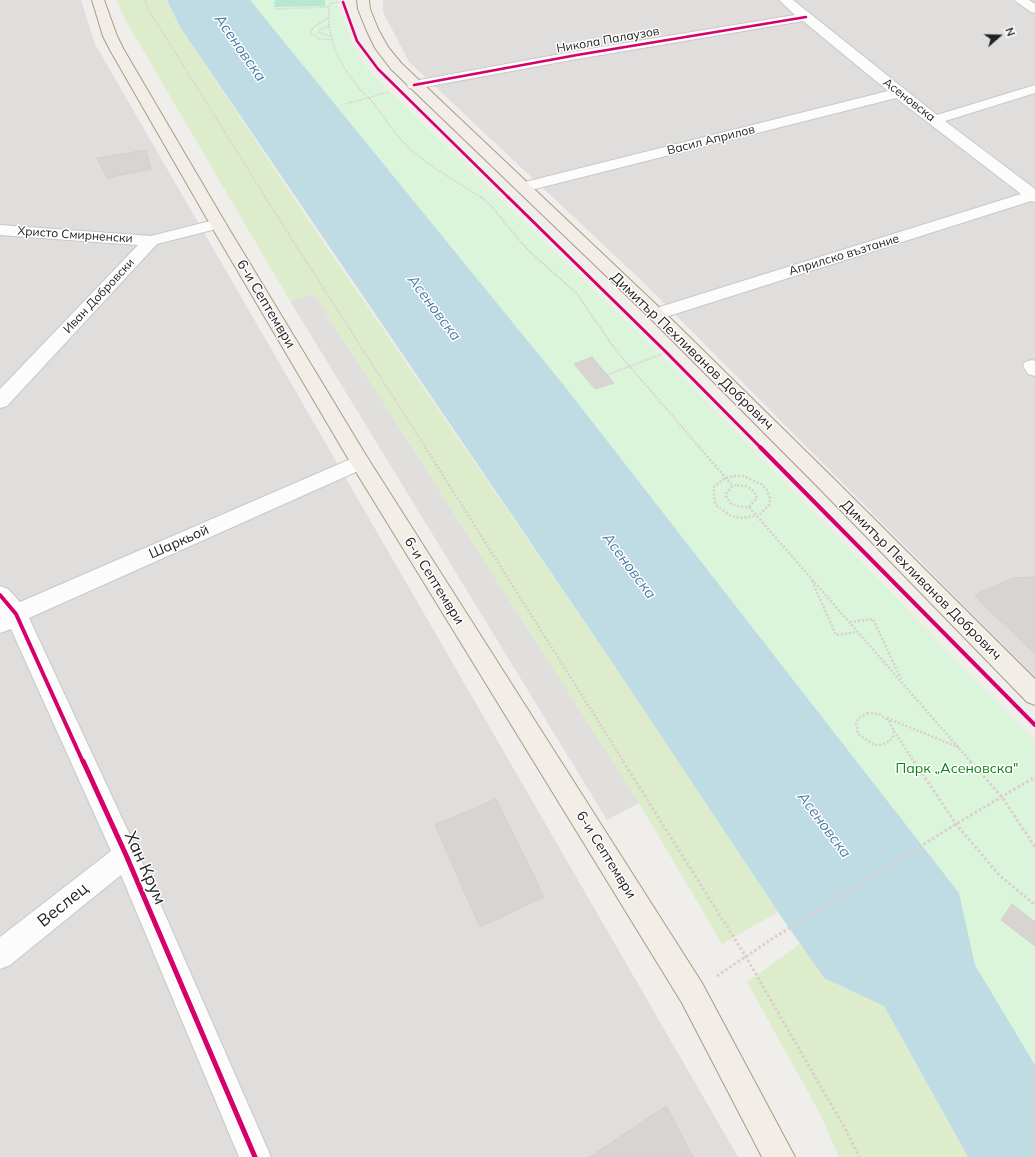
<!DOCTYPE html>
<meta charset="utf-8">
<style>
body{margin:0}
#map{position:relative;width:1035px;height:1157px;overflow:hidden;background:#f0eeeb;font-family:Mulish,sans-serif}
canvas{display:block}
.north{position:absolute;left:979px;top:16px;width:40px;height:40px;-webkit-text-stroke:3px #fff;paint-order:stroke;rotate:70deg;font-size:11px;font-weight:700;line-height:16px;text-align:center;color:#222}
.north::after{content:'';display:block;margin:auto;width:14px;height:18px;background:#222;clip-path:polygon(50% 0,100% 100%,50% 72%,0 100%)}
</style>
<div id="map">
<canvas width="1035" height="1157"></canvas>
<div class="north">N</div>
</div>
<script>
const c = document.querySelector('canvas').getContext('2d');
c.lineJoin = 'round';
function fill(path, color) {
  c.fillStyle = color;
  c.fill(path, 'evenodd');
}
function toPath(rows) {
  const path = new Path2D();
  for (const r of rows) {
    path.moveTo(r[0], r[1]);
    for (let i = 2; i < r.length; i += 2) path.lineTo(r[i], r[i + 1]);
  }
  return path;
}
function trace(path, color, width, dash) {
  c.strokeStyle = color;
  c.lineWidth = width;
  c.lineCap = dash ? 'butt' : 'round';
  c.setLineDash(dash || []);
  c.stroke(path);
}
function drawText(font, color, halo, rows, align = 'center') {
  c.font = font + ' Mulish,sans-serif';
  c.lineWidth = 3;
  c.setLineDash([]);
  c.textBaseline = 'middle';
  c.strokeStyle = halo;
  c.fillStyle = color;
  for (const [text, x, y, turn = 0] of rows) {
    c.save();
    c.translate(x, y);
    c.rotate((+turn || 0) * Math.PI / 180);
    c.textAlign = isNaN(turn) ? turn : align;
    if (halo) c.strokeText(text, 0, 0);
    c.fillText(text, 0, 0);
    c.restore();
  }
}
const residential = toPath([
 [0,0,81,0,95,44,738,1157,0,1157],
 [383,0,1035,0,1035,677,644,283,409,62,383,12]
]);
const grass = toPath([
 [117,0,167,0,180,27,328,249,616,668,778,912,722,944,639,803,314,294,290,301,122,14],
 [800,944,824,978,884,1006,968,1157,839,1157,819,1112,747,982]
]);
const park = toPath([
 [250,0,338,0,338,6,351,40,363,63,387,89,667,361,1035,741,1035,1065,975,965,958,892,566,388]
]);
const pitch = toPath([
 [275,0,325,0,325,6,274,7]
]);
const parking = toPath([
 [314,294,639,803,607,820,290,301]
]);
const water = toPath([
 [167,0,250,0,566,388,959,893,975,965,1035,1065,1035,1157,968,1157,884,1006,824,978,778,912,616,668,180,27]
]);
const building = toPath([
 [146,150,151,169,107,178,97,158,146,150],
 [592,357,607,375,614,383,595,389,574,364,592,357],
 [1034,577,1035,577,1035,654,983,604,975,595,1012,578,1034,577],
 [496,799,544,897,480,927,435,825,496,799],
 [1012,904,1035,922,1035,946,1001,920,1012,904],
 [666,1106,693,1157,590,1157,666,1106]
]);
const pathFar3 = toPath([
 [145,0,148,9,266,198],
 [340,2,331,3,329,7,329,26,335,51,345,69,358,87,373,102,395,133,411,150,430,165,482,198],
 [275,9,329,7],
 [328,18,314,27,311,30,311,33,319,39,333,40],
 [329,26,320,29,319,33,331,36],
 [345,104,389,92]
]);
const pathFar2 = toPath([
 [265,197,426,448],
 [481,197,491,206,528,250,577,294,615,349,700,448],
 [607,375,662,354]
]);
const pathFar1 = toPath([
 [425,447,624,762],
 [699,447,733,486],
 [734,476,743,476,761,484,767,490,770,498,769,505,758,516,740,518,731,516,717,506,714,500,714,487,725,478,734,476],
 [737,485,746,486,754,491,757,498,749,507,740,507,730,503,726,496,727,492,733,486,737,485],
 [749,507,971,762],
 [812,581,836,635,858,632],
 [850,622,873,619,901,679],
 [867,713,879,714,889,721,894,731,893,737,890,741,881,745,874,745,858,734,856,723,859,718,867,713],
 [887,718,960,748],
 [894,731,914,762]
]);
const path = toPath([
 [623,761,746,957,847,1132,859,1157],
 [914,761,956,824,999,875,1035,905],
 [970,761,1002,797,1035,847],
 [717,976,772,939,956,824,1035,777]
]);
const minor = toPath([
 [779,0,793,0,937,115,1035,85,1035,93,945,121,1035,189,1035,202,1031,201,656,320,650,318,647,314,650,310,1021,194,896,98,523,192,517,190,515,187,517,184,888,91,803,21,577,59,414,89,409,88,407,85,409,82,414,81,577,51,795,15,779,0],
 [1014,0,1029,0,1035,4,1035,13,1031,12,1014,0],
 [218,219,224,221,226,224,224,227,157,244,7,406,0,408,0,389,138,245,0,235,0,225,151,236,218,219],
 [1032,360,1035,361,1035,376,1028,374,1023,366,1025,362,1032,360],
 [360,455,367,457,370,462,367,467,29,618,135,846,271,1157,239,1157,121,875,10,965,0,969,0,937,111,851,11,629,0,633,0,586,8,589,20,602,360,455]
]);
const major = toPath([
 [92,0,104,0,117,36,124,50,226,224,367,457,702,983,795,1157,762,1157,682,1003,353,467,210,224,110,50,103,36,92,0],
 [357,0,369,0,370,9,378,29,388,47,401,63,662,310,833,478,1035,679,1035,705,1027,702,819,488,650,318,391,69,375,48,366,29,358,9,357,0]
]);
const cyclewayFar3 = toPath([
 [343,2,357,41,378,69,509,198],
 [414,85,577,55,806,17]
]);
const cyclewayFar2 = toPath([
 [508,197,666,352,761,448]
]);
const cyclewayFar1 = toPath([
 [760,447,1035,725],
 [0,595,16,614,83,762]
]);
const cycleway = toPath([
 [83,761,126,855,255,1157]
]);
const farStreetnames = [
 ["Никола Палаузов",608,40,-10],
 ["Асеновска",909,100,38],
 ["Васил Априлов",711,140,-14],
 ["Христо Смирненски",75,235,4],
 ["Априлско възтание",844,255,-17],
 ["Иван Добровски",99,296,-47]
];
const streetNames = [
 ["6-и Септември",266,304,59],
 ["Димитър Пехливанов Добрович",692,351,44],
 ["Шаркьой",179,542,-24],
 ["Димитър Пехливанов Добрович",921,580,45],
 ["6-и Септември",434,581,58],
 ["6-и Септември",606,855,58]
];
const parkNames = [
 ["Парк „Асеновска\"",957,769]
];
const waterNames = [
 ["Асеновска",240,48,55],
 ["Асеновска",434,308,53],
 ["Асеновска",629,566,53],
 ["Асеновска",824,825,53]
];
const nearStreetnames = [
 ["Хан Крум",145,868,66],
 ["Веслец",63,905,-39]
];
fill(residential, '#dfdedc');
fill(grass, '#ddeccb');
fill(park, '#daf5da');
fill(pitch, '#b7e6d2');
fill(parking, '#e0dfde');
fill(water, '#bfdbe3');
fill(building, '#d7d4d2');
trace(building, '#d3d0cc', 1);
trace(minor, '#c9c8c7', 2);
trace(major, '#a79c86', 2);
trace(pathFar3, '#dccecd', 1.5, [1.5, 1.5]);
trace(pathFar2, '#dccecd', 2, [1.5, 1.5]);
trace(pathFar1, '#dccecd', 2.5, [2, 2]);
trace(path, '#dccecd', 3, [2.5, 2.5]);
fill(minor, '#fdfcfc');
fill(major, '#f3ede7');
trace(cyclewayFar3, '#d6006c', 2.5);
trace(cyclewayFar2, '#d6006c', 3);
trace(cyclewayFar1, '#d6006c', 4);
trace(cycleway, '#d6006c', 5);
drawText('12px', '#222', '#fff', farStreetnames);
drawText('14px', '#222', '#fff', streetNames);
drawText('14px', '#0c8416', '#fff', parkNames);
drawText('italic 15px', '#4a7aab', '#fff', waterNames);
drawText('17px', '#222', '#fff', nearStreetnames);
</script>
